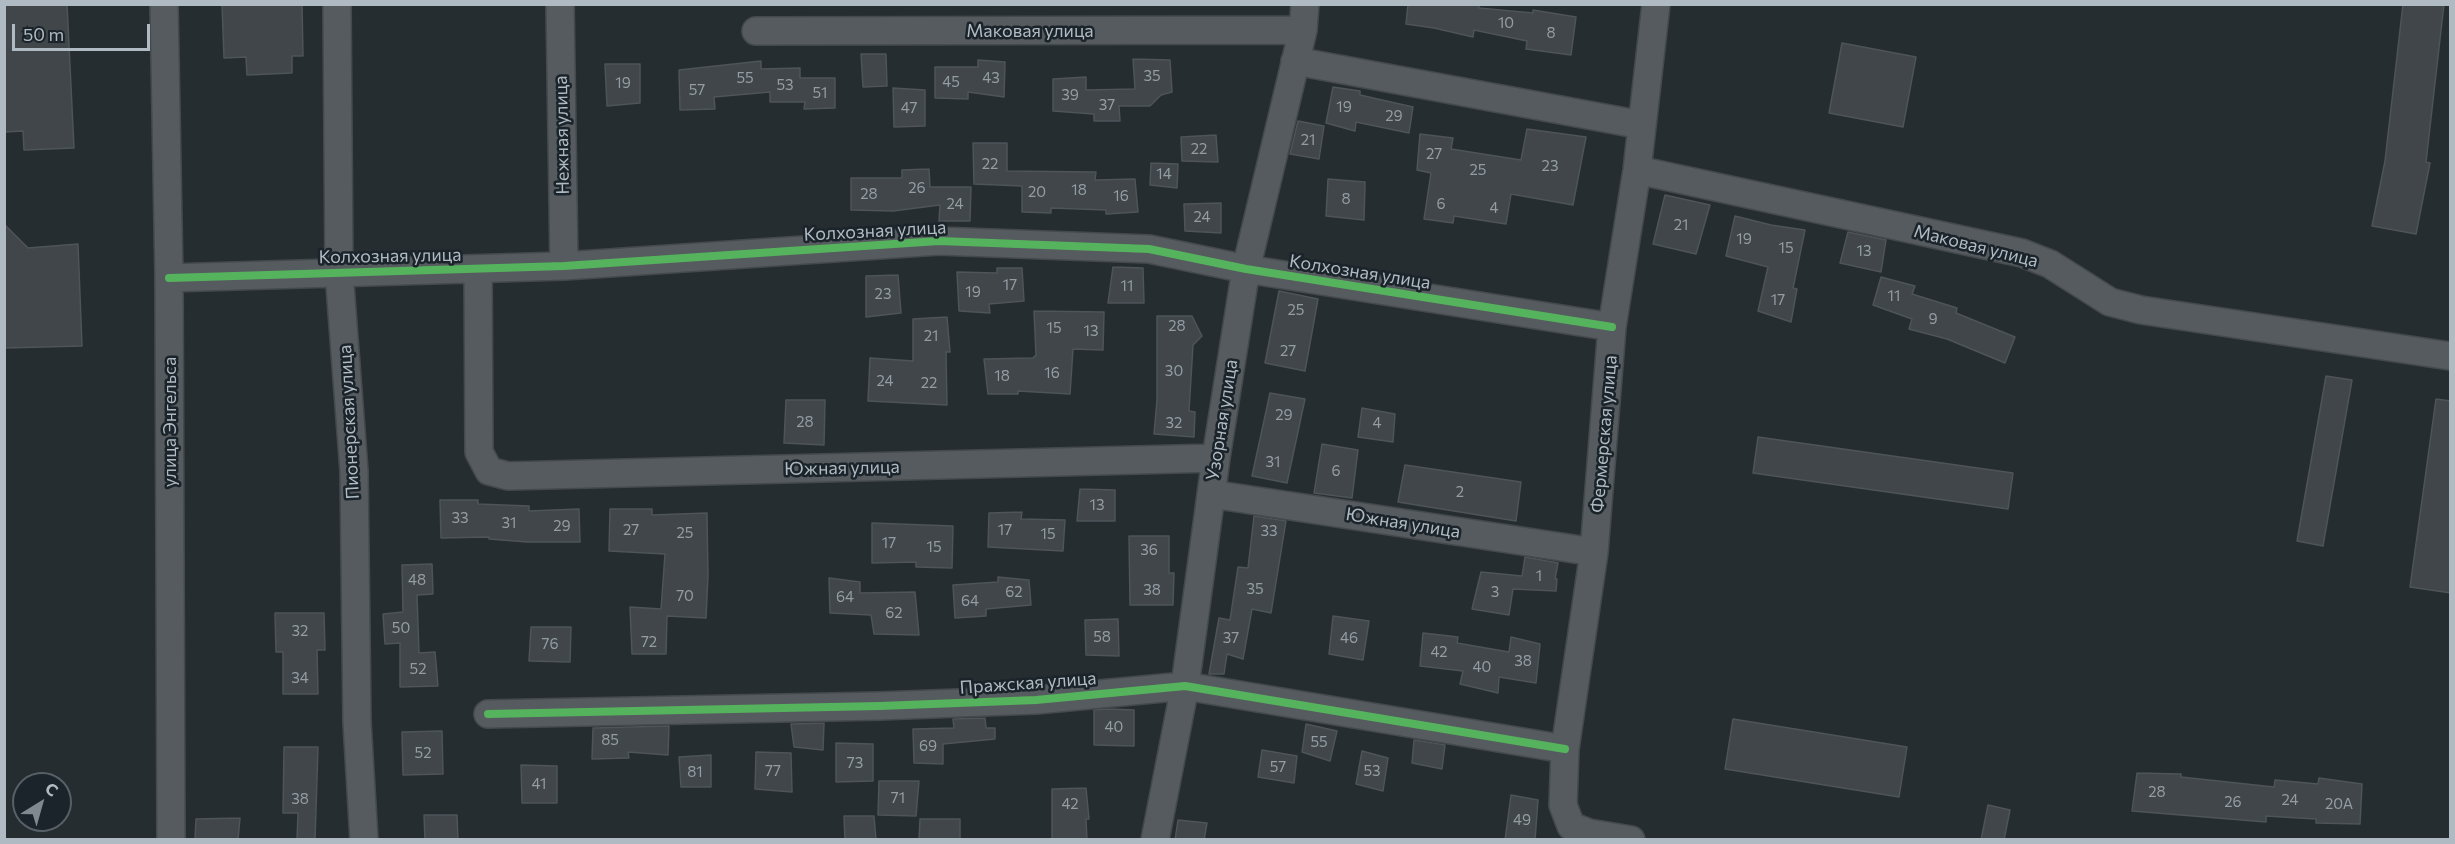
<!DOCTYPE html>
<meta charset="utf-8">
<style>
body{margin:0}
#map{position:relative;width:2455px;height:844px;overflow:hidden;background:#262d31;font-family:Commissioner,sans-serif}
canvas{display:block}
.frame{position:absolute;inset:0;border:6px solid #b0bac2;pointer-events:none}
.north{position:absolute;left:12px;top:772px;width:60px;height:60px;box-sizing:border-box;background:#1b242a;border:2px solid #576067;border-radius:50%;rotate:37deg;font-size:16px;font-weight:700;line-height:24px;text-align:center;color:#b0bac2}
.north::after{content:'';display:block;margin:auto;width:21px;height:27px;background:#80898f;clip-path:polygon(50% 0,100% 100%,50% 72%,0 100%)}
.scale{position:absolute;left:12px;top:24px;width:138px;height:27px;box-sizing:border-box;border:3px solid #b0bac2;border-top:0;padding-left:8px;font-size:18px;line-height:21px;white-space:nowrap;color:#b0bac2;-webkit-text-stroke:4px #1b242a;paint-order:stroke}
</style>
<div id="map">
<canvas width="2455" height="844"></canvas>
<div class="frame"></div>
<div class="north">С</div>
<div class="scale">50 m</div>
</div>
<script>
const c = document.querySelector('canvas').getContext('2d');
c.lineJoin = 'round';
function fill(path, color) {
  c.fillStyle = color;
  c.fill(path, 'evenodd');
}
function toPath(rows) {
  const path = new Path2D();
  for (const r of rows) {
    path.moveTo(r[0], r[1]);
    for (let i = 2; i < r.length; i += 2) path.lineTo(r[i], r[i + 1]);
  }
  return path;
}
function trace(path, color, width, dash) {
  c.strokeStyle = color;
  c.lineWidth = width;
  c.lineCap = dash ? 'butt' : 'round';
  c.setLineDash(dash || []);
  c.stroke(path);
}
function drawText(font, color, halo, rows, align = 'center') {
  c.font = font + ' Commissioner,sans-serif';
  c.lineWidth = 5;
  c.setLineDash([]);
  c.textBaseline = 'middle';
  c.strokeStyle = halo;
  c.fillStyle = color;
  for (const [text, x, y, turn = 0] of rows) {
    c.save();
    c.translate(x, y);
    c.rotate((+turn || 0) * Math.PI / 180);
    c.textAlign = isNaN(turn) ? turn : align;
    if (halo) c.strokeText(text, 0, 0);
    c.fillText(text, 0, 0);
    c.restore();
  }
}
const building = toPath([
 [4,4,67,4,74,148,24,150,23,131,4,132,4,4],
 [222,4,302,4,303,56,292,56,292,73,247,75,246,57,224,58,222,4],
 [1408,4,1479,4,1479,8,1533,13,1533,10,1576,17,1571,55,1526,49,1527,41,1474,30,1473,37,1434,28,1406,24,1408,4],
 [2403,4,2444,4,2426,162,2430,163,2416,234,2372,226,2385,161,2403,4],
 [1842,43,1916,57,1903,127,1829,113,1842,43],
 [861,54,886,54,887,86,863,87,861,54],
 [1133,59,1170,60,1172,92,1161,95,1150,106,1119,106,1120,121,1094,121,1094,114,1053,111,1053,79,1086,77,1086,90,1135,89,1133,59],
 [978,60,1005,62,1004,97,968,92,968,99,935,98,935,67,978,67,978,60],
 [761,61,761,69,800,68,800,78,835,78,835,108,804,109,805,102,770,102,770,92,714,97,715,109,680,110,679,70,761,61],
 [605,64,640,64,640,103,607,106,605,64],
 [1333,87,1360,91,1360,95,1413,107,1409,133,1356,122,1355,131,1326,123,1333,87],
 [893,88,925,90,925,126,894,127,893,88],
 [1298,121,1324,126,1319,159,1290,154,1298,121],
 [1527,129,1586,137,1573,205,1511,194,1506,224,1454,216,1453,223,1424,219,1431,173,1417,170,1420,134,1453,138,1451,149,1521,160,1527,129],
 [1216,135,1218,162,1182,161,1181,137,1216,135],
 [973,143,1007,143,1007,171,1096,172,1095,180,1135,179,1138,212,1106,214,1106,210,1051,208,1051,213,1022,212,1022,186,974,184,973,143],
 [1151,163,1178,164,1177,188,1150,185,1151,163],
 [929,169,930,187,971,187,970,221,939,221,940,205,893,211,851,210,851,178,902,178,902,170,929,169],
 [1328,179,1365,182,1364,220,1326,216,1328,179],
 [1665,195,1710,205,1696,254,1653,244,1665,195],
 [1221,203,1221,233,1185,231,1184,204,1221,203],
 [1735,216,1771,225,1805,230,1793,288,1797,289,1791,322,1758,311,1768,267,1726,256,1735,216],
 [4,224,28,248,78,244,82,346,4,348,4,224],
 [1848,232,1886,240,1881,272,1840,263,1848,232],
 [1113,267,1143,268,1144,303,1108,303,1113,267],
 [997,268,1022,268,1024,301,989,304,990,313,959,311,957,272,997,273,997,268],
 [898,275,901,313,866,317,866,276,898,275],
 [1881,277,1915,286,1912,294,1957,308,1956,313,2015,337,2005,363,1947,339,1909,329,1912,319,1873,305,1881,277],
 [1279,291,1318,299,1305,371,1265,363,1279,291],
 [1034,311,1104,312,1103,350,1073,349,1070,394,1018,391,1018,394,988,394,984,359,1033,358,1036,355,1034,311],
 [1157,316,1192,316,1202,336,1193,345,1189,411,1195,412,1194,437,1154,434,1157,400,1157,316],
 [947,317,950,352,946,352,947,405,868,401,870,358,913,361,913,319,947,317],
 [2326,376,2352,380,2323,546,2297,541,2326,376],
 [1270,393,1305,399,1287,483,1252,476,1270,393],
 [2436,399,2451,401,2451,593,2410,587,2436,399],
 [786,400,825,400,824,445,784,443,786,400],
 [1362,408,1395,414,1393,442,1358,437,1362,408],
 [1758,437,2013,473,2008,509,1753,473,1758,437],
 [1322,444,1358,450,1352,498,1314,493,1322,444],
 [1405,465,1521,482,1516,521,1398,502,1405,465],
 [1080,489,1115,490,1115,521,1077,521,1080,489],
 [440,500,478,500,478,504,529,506,529,511,579,509,580,542,527,542,489,539,489,537,441,538,440,500],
 [610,509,652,509,652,515,707,513,708,576,706,618,667,616,666,654,632,654,630,607,661,609,665,554,609,551,610,509],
 [1022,512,1021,519,1065,520,1063,551,988,547,989,513,1022,512],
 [1254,516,1286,521,1271,613,1252,609,1243,659,1227,654,1224,674,1209,674,1219,618,1230,620,1238,567,1248,568,1254,516],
 [872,523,953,526,952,568,916,567,916,562,872,563,872,523],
 [1129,536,1169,536,1169,573,1174,573,1173,605,1130,605,1129,536],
 [1525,557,1558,563,1555,579,1557,579,1556,591,1513,589,1509,615,1472,609,1481,572,1522,576,1525,557],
 [432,564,433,594,417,595,419,653,435,652,438,686,400,687,400,643,385,644,383,614,403,612,402,565,432,564],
 [998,577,1029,580,1031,605,986,609,986,616,955,618,953,585,998,582,998,577],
 [829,578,860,582,860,593,915,592,919,635,874,634,871,615,830,613,829,578],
 [275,613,324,613,325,650,317,650,318,694,283,694,283,652,276,652,275,613],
 [1333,616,1369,621,1363,660,1329,654,1333,616],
 [1118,619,1119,656,1086,655,1085,620,1118,619],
 [531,627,571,627,570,662,529,661,531,627],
 [1423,633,1458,637,1457,643,1509,652,1511,637,1540,644,1536,683,1499,677,1498,693,1460,684,1463,671,1420,666,1423,633],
 [1110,709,1134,710,1134,746,1094,745,1094,710,1110,709],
 [985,718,986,728,995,728,995,739,943,744,943,764,914,763,913,729,954,728,953,719,985,718],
 [1733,719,1907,747,1899,797,1725,769,1733,719],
 [824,723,823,750,794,747,791,724,824,723],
 [1306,724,1337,731,1330,761,1302,752,1306,724],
 [669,726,668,755,628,752,629,758,592,759,593,728,669,726],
 [442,731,443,774,403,775,402,732,442,731],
 [1414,740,1445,745,1442,769,1412,763,1414,740],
 [836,743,873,744,873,781,836,782,836,743],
 [284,747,318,747,315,840,297,840,298,813,283,813,284,747],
 [1262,750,1297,756,1294,783,1258,777,1262,750],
 [1362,751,1388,758,1383,791,1356,784,1362,751],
 [756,752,791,753,792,792,755,789,756,752],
 [711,755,711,787,681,787,679,757,711,755],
 [521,765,557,766,557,803,522,803,521,765],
 [2137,773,2181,774,2181,777,2274,787,2275,780,2318,784,2319,778,2362,784,2360,824,2316,823,2316,819,2266,816,2266,822,2132,811,2137,773],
 [879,781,919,781,916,816,878,815,879,781],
 [1086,788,1089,819,1086,819,1087,840,1052,840,1052,789,1086,788],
 [1511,795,1538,800,1535,840,1505,840,1511,795],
 [1988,805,2010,810,2004,840,1981,840,1988,805],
 [424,815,457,815,458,840,425,840,424,815],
 [844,816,874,816,876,840,845,840,844,816],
 [240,818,238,840,195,840,196,819,240,818],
 [920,819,960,819,960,840,919,840,920,819],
 [1178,820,1207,823,1204,840,1175,840,1178,820]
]);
const minor = toPath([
 [164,4,169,278,171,840],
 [337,4,339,272,354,471,357,722,364,840],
 [560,4,564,266],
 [756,31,1303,30],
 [1295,61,1642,125],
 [1637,170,2022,253,2050,264,2110,302,2141,310,2450,356],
 [478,269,479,452,489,471,508,476,1216,458],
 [169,278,564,266,939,241,1149,249,1246,269,1612,327],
 [1211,494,1594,552],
 [488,714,880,706,1036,700,1185,686,1565,749],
 [1155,840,1185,686,1216,458,1246,269,1303,30,1305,4],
 [1631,840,1589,833,1571,826,1563,805,1565,749,1594,552,1612,327,1637,170,1656,4]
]);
const cycleway = toPath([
 [169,278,564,266,939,241,1149,249,1246,269,1612,327],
 [488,714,880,706,1036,700,1185,686,1565,749]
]);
const numberNames = [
 ["10",1506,23],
 ["8",1551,33],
 ["35",1152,76],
 ["55",745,78],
 ["43",991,78],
 ["45",951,82],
 ["19",623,83],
 ["53",785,85],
 ["57",697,90],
 ["51",820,93],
 ["39",1070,95],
 ["37",1107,105],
 ["19",1344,107],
 ["47",909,108],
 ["29",1394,116],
 ["21",1308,140],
 ["22",1199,149],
 ["27",1434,154],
 ["22",990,164],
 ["23",1550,166],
 ["25",1478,170],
 ["14",1164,174],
 ["26",917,188],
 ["18",1079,190],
 ["20",1037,192],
 ["28",869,194],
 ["16",1121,196],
 ["8",1346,199],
 ["24",955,204],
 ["6",1441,204],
 ["4",1494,208],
 ["24",1202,217],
 ["21",1681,225],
 ["19",1744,239],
 ["15",1786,248],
 ["13",1864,251],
 ["17",1010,285],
 ["11",1127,286],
 ["19",973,292],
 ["23",883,294],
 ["11",1894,296],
 ["17",1778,300],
 ["25",1296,310],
 ["9",1933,319],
 ["28",1177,326],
 ["15",1054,328],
 ["13",1091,331],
 ["21",931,336],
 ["27",1288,351],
 ["30",1174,371],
 ["16",1052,373],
 ["18",1002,376],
 ["24",885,381],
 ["22",929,383],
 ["29",1284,415],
 ["28",805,422],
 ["32",1174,423],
 ["4",1377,423],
 ["31",1273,462],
 ["6",1336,471],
 ["2",1460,492],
 ["13",1097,505],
 ["33",460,518],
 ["31",509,523],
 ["29",562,526],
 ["27",631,530],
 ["17",1005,530],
 ["33",1269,531],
 ["25",685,533],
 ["15",1048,534],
 ["17",889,543],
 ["15",934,547],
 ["36",1149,550],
 ["1",1539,576],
 ["48",417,580],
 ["35",1255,589],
 ["38",1152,590],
 ["62",1014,592],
 ["3",1495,592],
 ["70",685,596],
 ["64",845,597],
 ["64",970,601],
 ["62",894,613],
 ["50",401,628],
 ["32",300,631],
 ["58",1102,637],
 ["37",1231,638],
 ["46",1349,638],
 ["72",649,642],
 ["76",550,644],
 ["42",1439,652],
 ["38",1523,661],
 ["40",1482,667],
 ["52",418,669],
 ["34",300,678],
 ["40",1114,727],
 ["85",610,740],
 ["55",1319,742],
 ["69",928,746],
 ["52",423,753],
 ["73",855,763],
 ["57",1278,767],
 ["77",773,771],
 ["53",1372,771],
 ["81",695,772],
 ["41",539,784],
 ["28",2157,792],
 ["71",898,798],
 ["38",300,799],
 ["24",2290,800],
 ["26",2233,802],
 ["42",1070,804],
 ["20А",2339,804],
 ["49",1522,820]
];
const streetNames = [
 ["Маковая улица",1030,31],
 ["Нежная улица",562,135,-91],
 ["Колхозная улица",875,231,-3],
 ["Маковая улица",1976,246,14],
 ["Колхозная улица",390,256,-1],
 ["Колхозная улица",1360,272,9],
 ["Узорная улица",1222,420,-81],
 ["улица Энгельса",170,422,-90],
 ["Пионерская улица",349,422,-93],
 ["Фермерская улица",1604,434,-85],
 ["Южная улица",842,468,-1],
 ["Южная улица",1403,523,9],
 ["Пражская улица",1028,683,-4]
];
fill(building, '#404649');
trace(building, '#4e5459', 1.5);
trace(minor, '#44494c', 30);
trace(minor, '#565b5f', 27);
trace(cycleway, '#56b35d', 8);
drawText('15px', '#949da4', null, numberNames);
drawText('18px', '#b0bac2', '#1b242a', streetNames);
</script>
